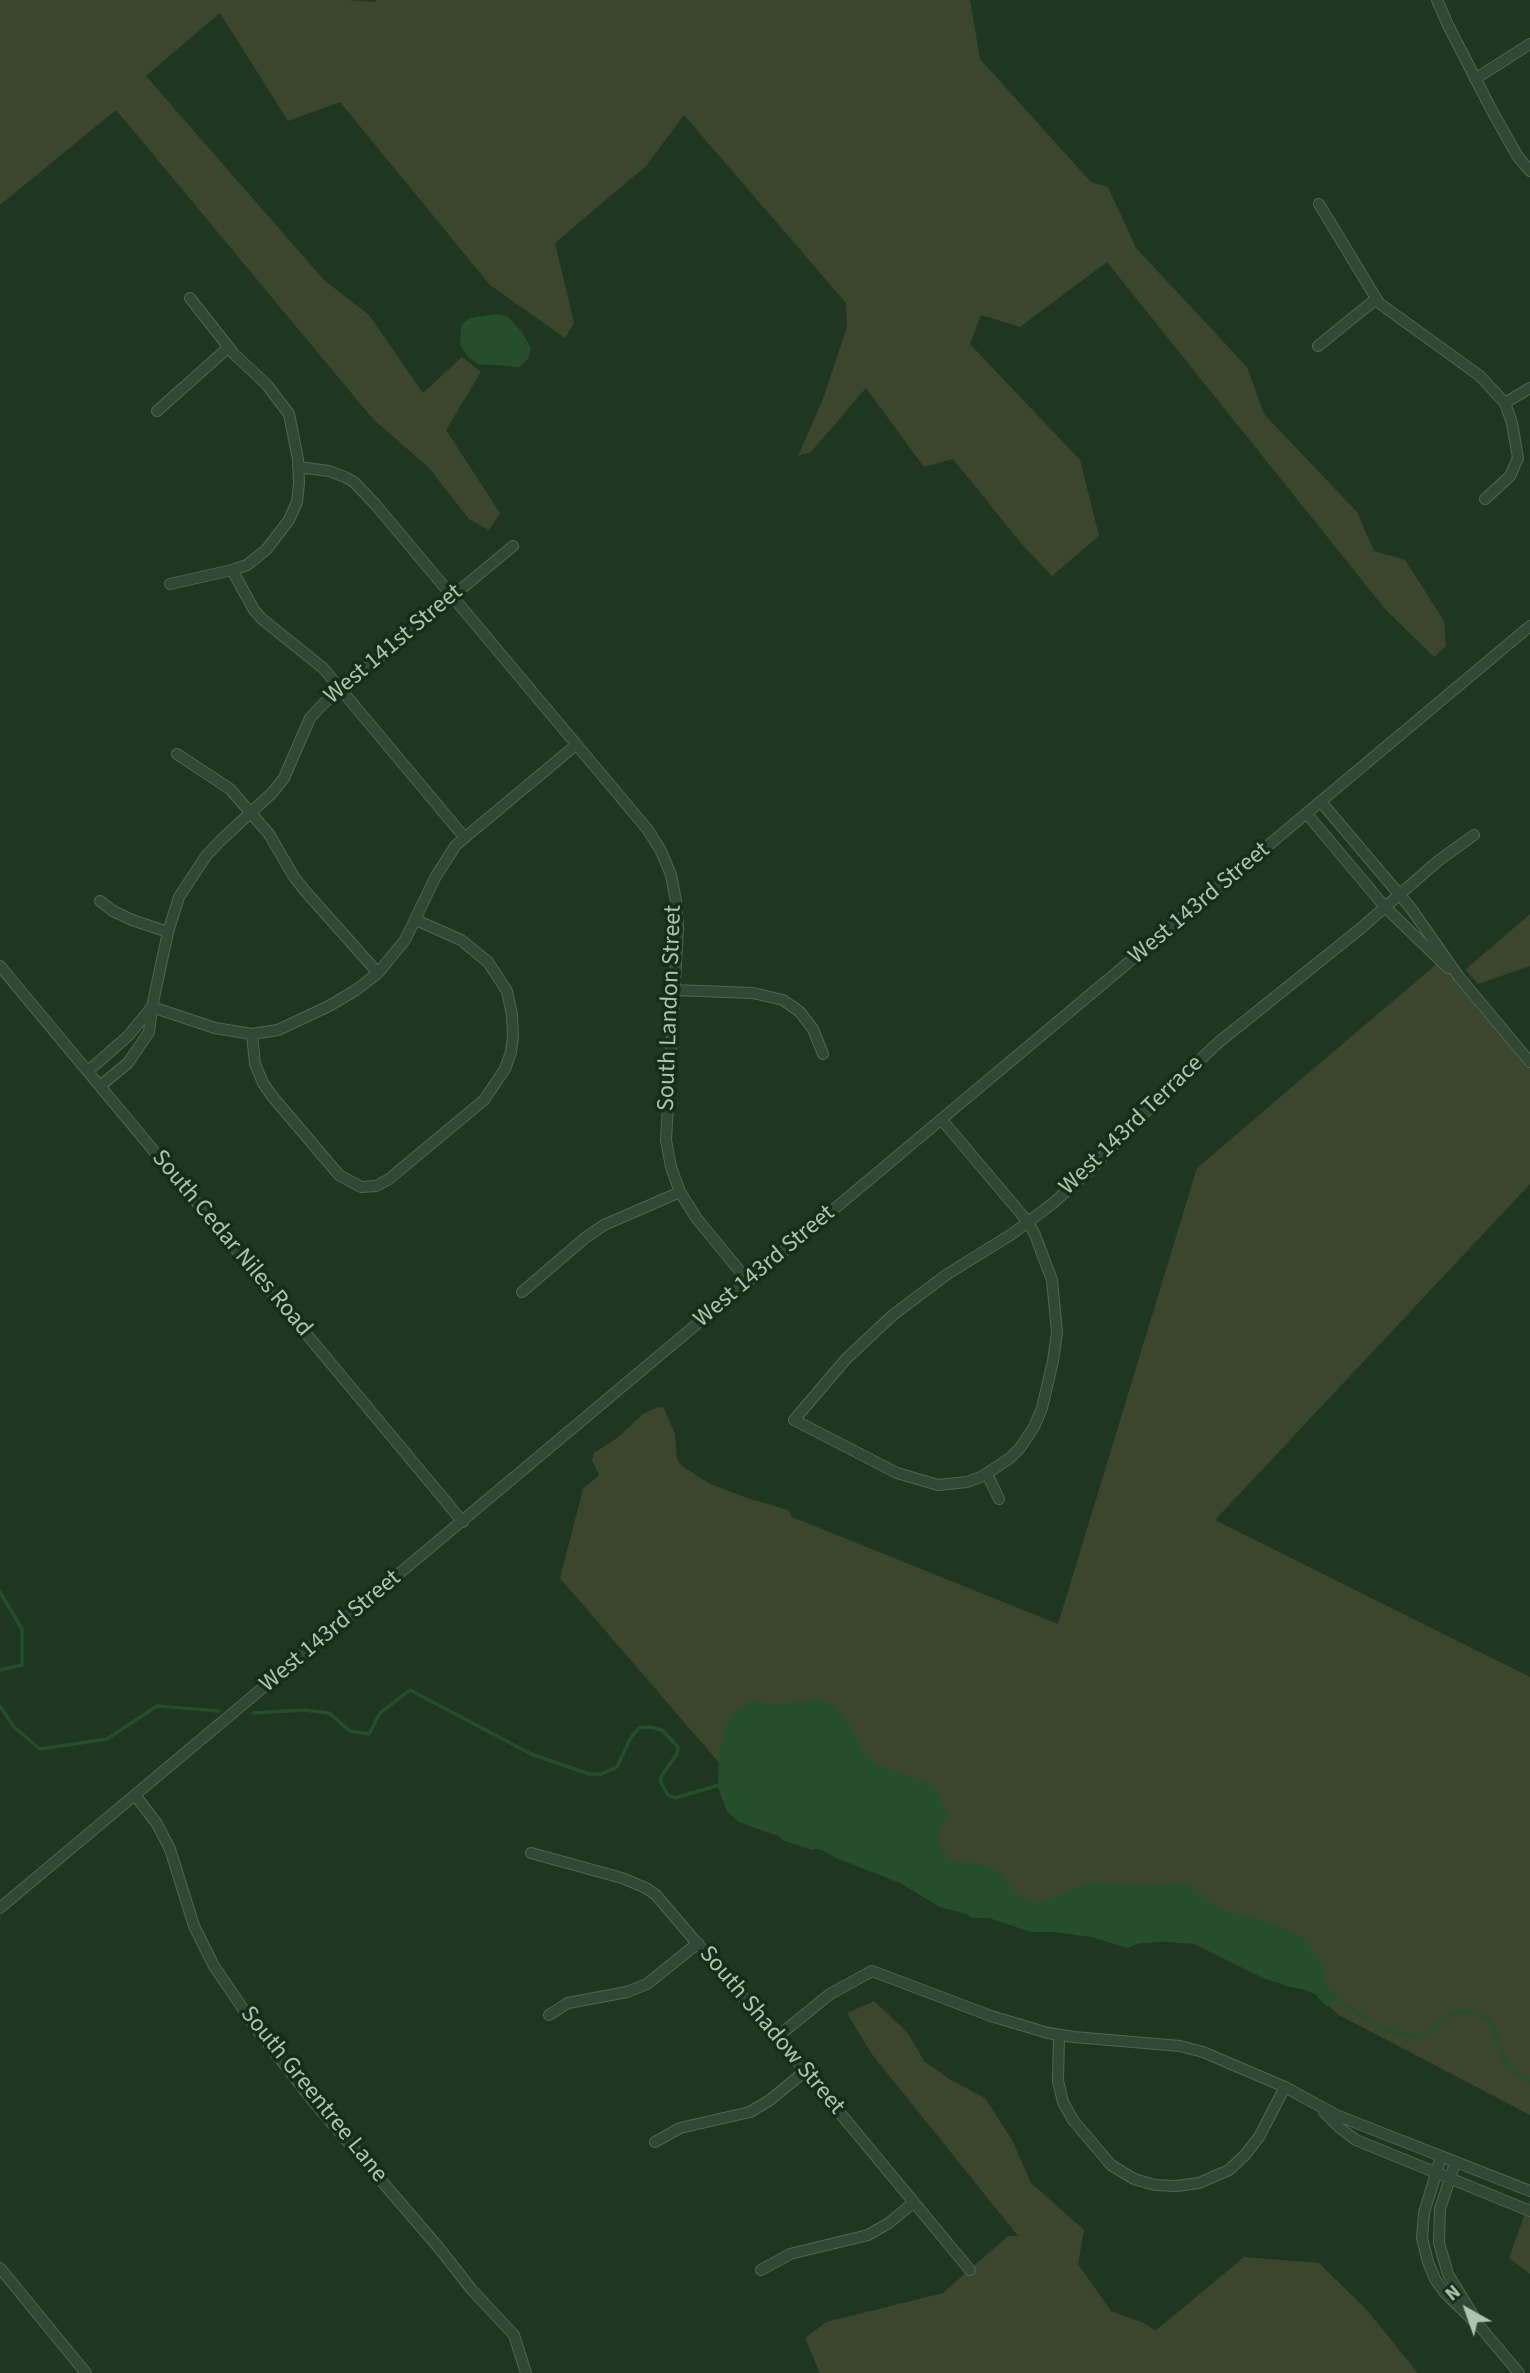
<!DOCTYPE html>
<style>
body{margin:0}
#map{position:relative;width:1530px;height:2373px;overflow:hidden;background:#1f3721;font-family:"Source Sans 3",sans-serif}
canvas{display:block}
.north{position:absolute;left:1432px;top:2275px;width:70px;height:70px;-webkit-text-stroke:5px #182c1a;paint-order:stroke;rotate:320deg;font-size:19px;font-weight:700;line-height:28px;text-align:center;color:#acc5af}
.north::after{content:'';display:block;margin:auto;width:24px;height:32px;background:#acc5af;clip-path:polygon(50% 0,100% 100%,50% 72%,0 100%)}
</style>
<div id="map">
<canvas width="1530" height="2373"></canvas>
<div class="north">N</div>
</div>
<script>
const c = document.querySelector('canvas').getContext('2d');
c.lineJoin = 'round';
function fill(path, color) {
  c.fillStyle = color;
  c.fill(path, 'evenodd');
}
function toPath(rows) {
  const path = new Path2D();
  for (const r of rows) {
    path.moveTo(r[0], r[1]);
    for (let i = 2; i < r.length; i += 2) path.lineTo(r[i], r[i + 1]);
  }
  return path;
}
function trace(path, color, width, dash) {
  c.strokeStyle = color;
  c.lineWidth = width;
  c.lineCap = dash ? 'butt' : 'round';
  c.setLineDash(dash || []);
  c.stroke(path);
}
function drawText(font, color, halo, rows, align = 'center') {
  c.font = font + ' "Source Sans 3",sans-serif';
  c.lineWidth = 7;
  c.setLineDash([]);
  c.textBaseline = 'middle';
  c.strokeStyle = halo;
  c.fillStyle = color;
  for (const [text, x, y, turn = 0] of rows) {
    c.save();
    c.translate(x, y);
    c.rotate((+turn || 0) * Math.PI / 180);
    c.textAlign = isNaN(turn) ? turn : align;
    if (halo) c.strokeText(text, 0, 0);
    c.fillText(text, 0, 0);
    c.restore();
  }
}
const green = toPath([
 [0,0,348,0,375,2,377,0,970,0,980,59,1091,182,1108,187,1136,248,1247,367,1264,414,1357,512,1374,551,1405,560,1444,621,1446,646,1434,657,1385,609,1107,262,1020,327,981,315,970,344,1080,460,1099,536,1052,576,1020,542,953,459,924,467,866,388,811,452,798,456,823,399,847,327,846,303,684,115,646,166,555,243,574,323,565,338,490,285,340,102,288,121,220,13,146,76,324,280,369,315,423,393,462,357,481,372,446,430,500,513,489,530,469,519,429,468,373,419,116,110,0,205],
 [1530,914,1530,966,1478,984,1465,970],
 [1440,961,1530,1063,1530,1184,1215,1520,1530,1677,1530,2115,1339,2015,1315,1994,1305,1989,1286,1986,1198,1938,1123,1945,867,1865,746,1825,730,1814,719,1789,720,1764,560,1578,583,1489,599,1475,592,1460,594,1453,617,1438,643,1414,658,1407,664,1408,675,1434,677,1459,682,1466,708,1483,747,1498,788,1510,792,1517,1058,1624,1197,1168],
 [874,2001,908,2033,924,2061,949,2079,985,2098,1012,2140,1031,2183,1084,2230,1078,2264,1111,2311,1144,2323,1155,2331,1244,2257,1319,2263,1366,2309,1418,2373,820,2373,805,2338,826,2322,943,2293,1008,2236,1018,2236,871,2053,847,2013],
 [1530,2199,1530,2274,1509,2258]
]);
const water = toPath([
 [495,314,507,316,522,332,531,348,528,359,519,367,478,364,468,357,460,345,461,325,470,318],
 [810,1699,823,1700,835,1706,848,1722,862,1749,877,1764,929,1783,935,1788,948,1815,939,1829,937,1841,948,1858,960,1863,979,1863,998,1871,1017,1894,1033,1903,1044,1901,1084,1885,1097,1883,1145,1886,1176,1883,1189,1886,1197,1890,1209,1901,1224,1911,1278,1925,1304,1938,1320,1959,1326,1985,1338,1995,1327,2007,1315,1994,1305,1990,1287,1986,1263,1978,1194,1944,1154,1941,1142,1942,1128,1948,1091,1937,1054,1932,1031,1932,989,1918,972,1918,966,1914,940,1907,900,1883,836,1858,818,1848,813,1850,787,1842,781,1839,777,1832,768,1831,739,1822,727,1811,718,1787,719,1750,730,1716,740,1707,752,1701,774,1705,788,1704]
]);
const stream = toPath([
 [0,1592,22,1629,22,1665,0,1670],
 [0,1706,14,1727,40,1749,107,1739,157,1706,219,1711],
 [253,1713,304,1710,329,1713,350,1731,369,1734,380,1713,410,1690,531,1754,589,1774,601,1774,617,1767,630,1739,639,1728,650,1727,662,1730,678,1747,677,1754,662,1775,660,1781,668,1795,675,1798,719,1785],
 [1334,1999,1384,2029,1406,2035,1418,2036,1426,2033,1437,2023,1458,2011,1475,2012,1486,2018,1493,2026,1505,2062,1515,2072,1530,2082]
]);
const street = toPath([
 [1437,0,1448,25,1491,109,1518,157,1530,171],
 [1475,79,1530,44],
 [1319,204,1379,303,1480,376,1505,403,1512,423,1518,458,1510,476,1485,499],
 [1318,346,1376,299],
 [1505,403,1530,388],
 [157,411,229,347],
 [298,467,329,471,345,477,354,482,375,504,648,830,661,851,671,875,676,901,678,928,666,1140,671,1167,680,1192,697,1219,748,1281],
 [232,570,254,610,262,619,323,668,465,838],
 [170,584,232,570,247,565,266,550,289,520,297,502,299,483,298,459,289,414,267,385,234,354,190,298],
 [177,754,230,789,269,834,294,877,306,892,378,973],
 [1321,802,1410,907,1459,977,1530,1062],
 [1307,814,1385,907,1448,968],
 [100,901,113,911,132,920,168,932],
 [0,966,463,1522],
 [674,990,753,993,783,1000,800,1012,813,1029,823,1054],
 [152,1007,215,1028,252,1034,278,1030,329,1006,356,990,378,973,405,940,436,876,456,845,576,745],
 [252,1034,255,1064,263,1083,272,1096,339,1175,361,1187,376,1186,389,1179,484,1100,505,1069,511,1052,513,1036,512,1015,507,991,488,962,461,940,416,920],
 [88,1071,128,1036,152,1007],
 [100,1086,128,1063,149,1032,152,1007,168,932,179,897,206,856,220,841,273,792,284,778,310,718,323,704,513,546],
 [942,1120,1028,1222,1035,1235,1052,1280,1057,1332,1053,1361,1042,1408,1034,1427,1020,1448,1010,1458,983,1476,967,1482,938,1485,897,1473,794,1420,846,1359,893,1315,946,1275,1012,1234,1052,1204,1088,1172,1158,1099,1219,1042,1360,929,1438,861,1474,835],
 [522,1292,585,1238,604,1225,680,1192],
 [987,1474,999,1499],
 [135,1795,157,1824,170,1849,194,1926,214,1966,256,2028,313,2101,439,2248,472,2290,514,2335,526,2373],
 [531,1853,622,1878,646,1888,656,1895,777,2037,970,2270],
 [0,1908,1530,626],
 [549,2015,568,2003,627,1992,647,1984,698,1943],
 [1059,2035,1058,2081,1063,2102,1073,2120,1111,2165,1134,2179,1155,2185,1176,2186,1199,2183,1229,2170,1245,2155,1259,2137,1285,2087],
 [777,2037,830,1994,872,1971,991,2016,1048,2033,1074,2037,1180,2046,1203,2052,1285,2087,1336,2115,1530,2191],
 [1324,2112,1340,2128,1356,2140,1530,2211],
 [655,2142,680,2128,750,2112,770,2100,804,2072],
 [1441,2157,1424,2213,1422,2238,1428,2262,1435,2279,1445,2293,1482,2329,1519,2373],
 [1455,2163,1440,2209,1439,2243,1448,2274,1473,2315],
 [0,2268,86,2373],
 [761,2270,790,2254,868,2235,889,2223,913,2203]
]);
const streetNames = [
 ["West 141st Street",394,645,-40],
 ["West 143rd Street",1200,904,-40],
 ["South Landon Street",671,1008,-88],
 ["West 143rd Terrace",1132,1126,-44],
 ["South Cedar Niles Road",231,1244,50],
 ["West 143rd Street",765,1267,-40],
 ["West 143rd Street",331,1632,-40],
 ["South Shadow Street",771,2031,50],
 ["South Greentree Lane",313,2095,51]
];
fill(green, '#3c462c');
fill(water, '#254f2a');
trace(stream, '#254f2a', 3.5);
trace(street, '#506652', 12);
trace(street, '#324734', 10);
drawText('24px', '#acc5af', '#182c1a', streetNames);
</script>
